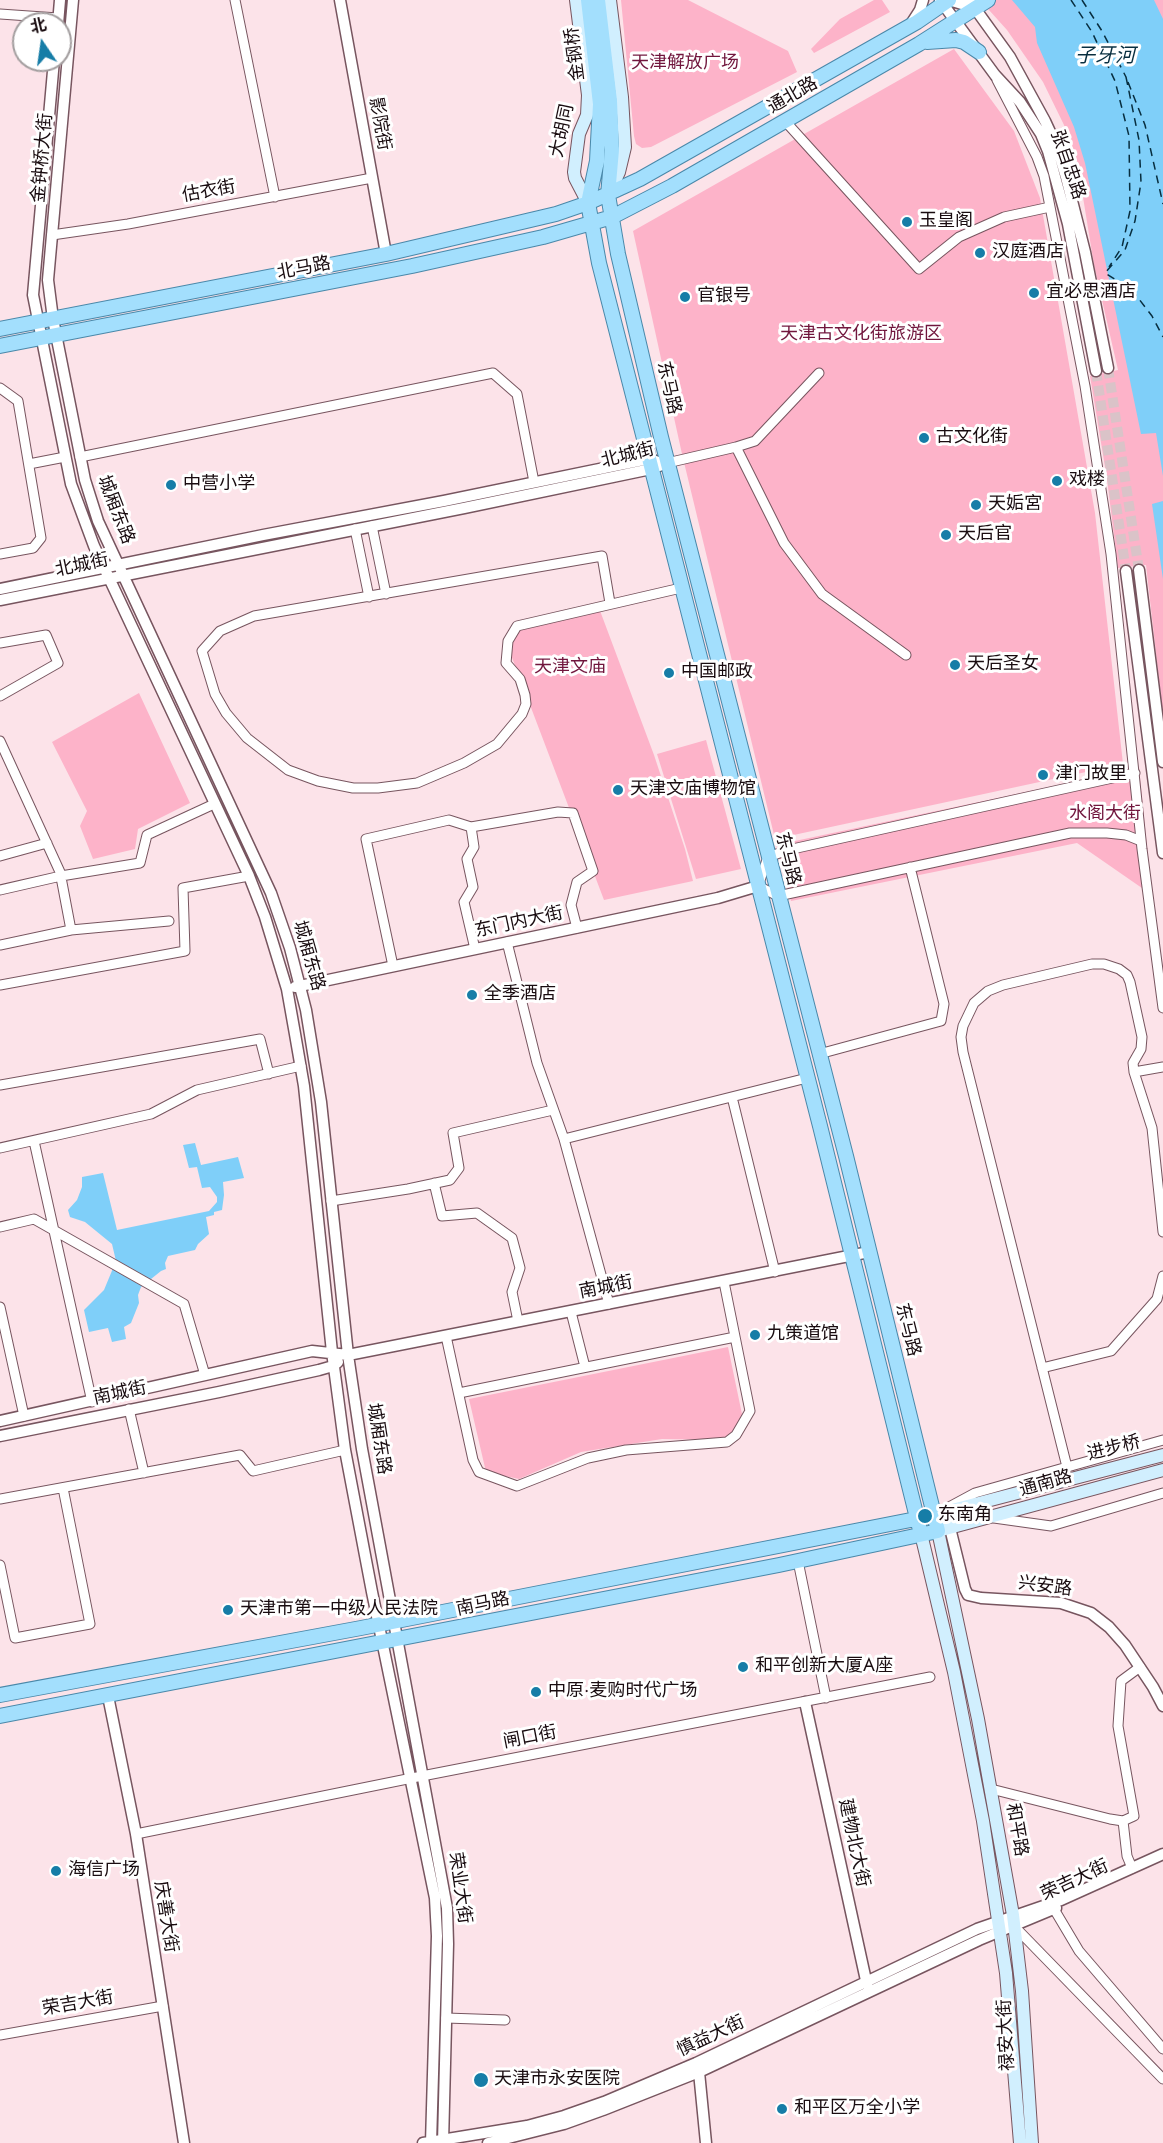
<!DOCTYPE html>
<meta charset="utf-8">
<style>
body{margin:0}
#map{position:relative;width:1163px;height:2143px;overflow:hidden;background:#fce3e9;font-family:Jost,"Noto Sans SC",sans-serif}
canvas{display:block}
.north{position:absolute;left:12px;top:12px;width:60px;height:60px;box-sizing:border-box;background:#fff;border:2px solid #a39e9f;border-radius:50%;rotate:347deg;font-size:16px;font-weight:700;line-height:24px;text-align:center;color:#190c10}
.north::after{content:'';display:block;margin:auto;width:21px;height:27px;background:#167da7;clip-path:polygon(50% 0,100% 100%,50% 72%,0 100%)}
</style>
<div id="map">
<canvas width="1163" height="2143"></canvas>
<div class="north">北</div>
</div>
<script>
const c = document.querySelector('canvas').getContext('2d');
c.lineJoin = 'round';
function fill(path, color) {
  c.fillStyle = color;
  c.fill(path, 'evenodd');
}
function toPath(rows) {
  const path = new Path2D();
  for (const r of rows) {
    path.moveTo(r[0], r[1]);
    for (let i = 2; i < r.length; i += 2) path.lineTo(r[i], r[i + 1]);
  }
  return path;
}
function trace(path, color, width, dash) {
  c.strokeStyle = color;
  c.lineWidth = width;
  c.lineCap = dash ? 'butt' : 'round';
  c.setLineDash(dash || []);
  c.stroke(path);
}
function drawText(font, color, halo, rows, align = 'center') {
  c.font = font + ' Jost,"Noto Sans SC",sans-serif';
  c.lineWidth = 6;
  c.setLineDash([]);
  c.textBaseline = 'middle';
  c.strokeStyle = halo;
  c.fillStyle = color;
  for (const [text, x, y, turn = 0] of rows) {
    c.save();
    c.translate(x, y);
    c.rotate((+turn || 0) * Math.PI / 180);
    c.textAlign = isNaN(turn) ? turn : align;
    if (halo) c.strokeText(text, 0, 0);
    c.fillText(text, 0, 0);
    c.restore();
  }
}
const green = toPath([
 [621,0,688,0,788,51,797,72,651,147,642,148,636,144,634,136],
 [874,0,882,0,890,12,814,53,811,49,840,19],
 [980,0,1163,0,1163,715,1146,565,1118,568,1107,479,1090,376,1118,370,1094,265,1082,191,1064,125,1043,82,1007,30],
 [954,49,1014,131,1040,198,1095,513,1123,764,775,839,682,454,633,231],
 [599,608,654,755,685,849,693,881,604,900,508,647,519,627],
 [139,693,190,803,138,829,135,849,93,859,80,826,87,811,52,742],
 [706,740,741,869,696,879,657,754],
 [1139,768,1152,895,1077,843,791,901,776,845],
 [728,1347,743,1419,727,1440,662,1439,581,1452,519,1479,486,1472,469,1399]
]);
const water = toPath([
 [1012,0,1154,0,1163,19,1163,476,1156,433,1141,434,1085,163,1074,127,1037,43,1035,27],
 [1163,501,1163,579,1152,504],
 [195,1143,201,1165,238,1157,244,1178,223,1182,224,1195,222,1210,214,1212,214,1215,206,1217,209,1234,198,1244,195,1250,168,1256,165,1263,166,1269,161,1271,141,1287,138,1295,139,1303,131,1323,124,1327,126,1339,112,1342,108,1328,89,1332,84,1310,104,1290,116,1261,112,1244,85,1222,70,1217,68,1210,77,1200,82,1187,82,1177,103,1173,117,1230,209,1211,217,1202,217,1197,210,1187,202,1188,197,1167,189,1168,183,1145]
]);
const ferry = toPath([
 [1071,0,1092,32,1115,81,1129,136,1130,211,1122,247,1109,267],
 [1082,0,1102,31,1126,77],
 [1126,77,1139,140,1141,182,1135,221,1125,250,1105,273,1132,290,1152,316,1163,337],
 [1128,82,1145,125,1163,204]
]);
const tertiaryTunnel = toPath([
 [1108,368,1139,570],
 [1096,371,1126,571]
]);
const minor = toPath([
 [235,0,275,197],
 [0,14,58,18],
 [997,80,1037,157,1044,176,1085,386,1111,554,1142,849,1163,1008],
 [785,121,919,269,959,237,1004,217,1050,207],
 [52,235,128,224,372,178],
 [0,388,18,401,41,538,33,548,0,554],
 [736,447,755,441,819,373],
 [80,457,493,373,517,394,534,482],
 [667,463,736,447,784,543,822,594,906,655],
 [29,464,65,457],
 [372,526,386,594],
 [355,529,369,597],
 [610,603,602,556,254,616,220,631,202,651,215,694,226,713,247,738,288,770,318,781,353,788,378,788,417,783,464,763,497,744,522,714,526,704,525,695,520,679,506,663,508,641,517,626,681,588],
 [0,643,46,635,58,663,0,696],
 [0,741,60,872,71,930],
 [1135,773,788,850,768,857,758,886,778,896,1070,833,1107,833,1126,835,1141,841],
 [471,827,474,847,467,859,473,887,464,902,475,949],
 [0,856,47,843],
 [0,890,61,876,140,863,147,835,214,804],
 [507,942,537,1063,564,1139,609,1304],
 [0,945,71,930,169,921],
 [393,966,366,839,449,820,471,827,558,812,573,813,593,871,577,882,571,905,577,928],
 [0,985,185,951,183,888,249,876],
 [819,1054,941,1021,944,1004,910,867],
 [1134,1072,1163,1067],
 [0,1085,260,1039,269,1074],
 [732,1097,775,1272],
 [564,1139,807,1078],
 [34,1141,92,1402],
 [0,1148,151,1114,197,1090,301,1066],
 [434,1183,442,1216,477,1213,512,1238,520,1268,512,1292,518,1321],
 [331,1201,408,1189,450,1180,459,1168,453,1133,553,1110],
 [0,1227,34,1219,184,1304,205,1375],
 [0,1307,24,1416],
 [571,1312,585,1367],
 [446,1336,473,1460,479,1472,517,1486,588,1458,626,1450,727,1442,736,1435,750,1411,724,1282],
 [1042,1368,1111,1351,1157,1299,1163,1276],
 [459,1393,735,1337],
 [129,1409,144,1473],
 [1067,1467,963,1052,961,1037,963,1026,974,1003,988,991,1003,985,1092,964,1104,964,1119,969,1127,975,1130,982,1142,1037,1141,1049,1133,1063,1134,1072,1152,1128,1163,1232],
 [0,1499,240,1455,253,1471,345,1450],
 [949,1507,975,1493,1163,1440],
 [994,1518,1051,1526,1163,1493],
 [798,1561,826,1698],
 [0,1565,15,1638,90,1624,63,1488],
 [991,1789,1110,1819,1123,1821,1134,1816,1118,1726,1121,1681,1140,1667],
 [1123,1821,1127,1856,1132,1868],
 [136,1834,422,1776,930,1677],
 [1054,1909,1079,1951,1163,2049],
 [1014,1926,1163,2079],
 [446,2018,505,2020],
 [0,2035,163,2006]
]);
const tertiary = toPath([
 [73,0,48,280,53,319,85,480,98,521,271,893,290,948,306,1010,321,1102,348,1355,362,1449,447,1908,448,1944,443,2143],
 [340,0,386,254],
 [940,0,995,75,1020,102,1041,134,1048,151,1068,224,1096,371],
 [949,0,965,5,978,2],
 [969,0,1010,57,1045,121,1057,147,1066,177,1085,252,1108,368],
 [58,24,60,0],
 [911,24,920,10,923,0],
 [54,60,33,295,71,484,94,546,249,876,265,917,287,989,295,1034,304,1086,332,1352,345,1450,372,1592,435,1898,437,1936,431,2143],
 [1139,570,1163,762],
 [1126,571,1163,853],
 [0,589,263,535,444,501,648,459,656,461],
 [0,600,464,508,651,469,667,463],
 [295,987,718,898,758,886],
 [0,1421,312,1351,348,1355,869,1252],
 [0,1436,219,1392,319,1370,333,1366,338,1362],
 [945,1524,950,1528,965,1589,968,1595,981,1598,1061,1603,1091,1613,1109,1627,1125,1645,1153,1687,1163,1706],
 [108,1696,136,1834,184,2143],
 [805,1702,867,1985],
 [697,2066,699,2072,706,2143],
 [423,2143,527,2126,564,2116,604,2102,696,2063,977,1929,1061,1900,1163,1854],
 [488,2143,564,2124,603,2110,699,2072,979,1940,1056,1908]
]);
const secondary = toPath([
 [576,0,588,95,587,115,579,134,574,172,575,178,588,203],
 [609,194,619,172,625,147,622,97,610,0],
 [933,1515,1163,1455],
 [921,1534,954,1672,983,1821,1006,1973,1020,2143],
 [1032,2143,1022,1991,1013,1915,978,1719,938,1531,1163,1470]
]);
const primary = toPath([
 [588,0,600,104,597,161,588,203,599,263,820,1126,921,1534],
 [927,42,956,40,964,42,979,52],
 [0,329,386,254,556,214,588,203,640,179,917,22,949,0],
 [0,346,412,266,543,237,612,217,672,186,919,44,988,0],
 [0,1695,361,1628,926,1517],
 [0,1716,779,1565,938,1531,846,1156,661,437,618,254,608,195,612,150,610,101,598,0]
]);
const markers = [
 [907,222,6,"#167da7"],
 [980,253,6,"#167da7"],
 [1034,293,6,"#167da7"],
 [685,297,6,"#167da7"],
 [924,438,6,"#167da7"],
 [1057,481,6,"#167da7"],
 [171,485,6,"#167da7"],
 [976,505,6,"#167da7"],
 [946,535,6,"#167da7"],
 [955,665,6,"#167da7"],
 [669,673,6,"#167da7"],
 [1043,775,6,"#167da7"],
 [618,790,6,"#167da7"],
 [472,995,6,"#167da7"],
 [755,1335,6,"#167da7"],
 [925,1516,8,"#167da7"],
 [228,1610,6,"#167da7"],
 [743,1667,6,"#167da7"],
 [536,1692,6,"#167da7"],
 [56,1871,6,"#167da7"],
 [481,2080,8,"#167da7"],
 [782,2109,6,"#167da7"]
];
const streetNames = [
 ["金钢桥",576,54,-97],
 ["通北路",793,96,-30],
 ["影院街",379,124,80],
 ["大胡同",563,131,-78],
 ["金钟桥大街",43,158,-85],
 ["张自忠路",1067,165,71],
 ["估衣街",209,192,-10],
 ["北马路",304,269,-11],
 ["东马路",668,388,77],
 ["北城街",628,456,-14],
 ["城厢东路",115,510,69],
 ["北城街",82,566,-12],
 ["东马路",787,859,76],
 ["东门内大街",519,923,-12],
 ["城厢东路",308,956,74],
 ["南城街",606,1288,-11],
 ["东马路",907,1330,76],
 ["南城街",120,1394,-12],
 ["城厢东路",378,1439,81],
 ["进步桥",1114,1449,-14],
 ["通南路",1046,1484,-16],
 ["兴安路",1045,1587,7],
 ["南马路",483,1605,-12],
 ["闸口街",530,1738,-11],
 ["和平路",1016,1830,80],
 ["建物北大街",853,1843,78],
 ["荣吉大街",1075,1881,-25],
 ["荣业大街",459,1888,82],
 ["庆善大街",165,1917,81],
 ["荣吉大街",78,2004,-10],
 ["禄安大街",1007,2035,-93],
 ["慎益大街",711,2037,-25]
];
const parkNames = [
 ["天津解放广场",685,64],
 ["天津古文化街旅游区",861,335],
 ["天津文庙",570,668],
 ["水阁大街",1105,815]
];
const poiNames = [
 ["玉皇阁",919,222],
 ["汉庭酒店",992,253],
 ["宜必思酒店",1046,293],
 ["官银号",697,297],
 ["古文化街",936,438],
 ["戏楼",1069,481],
 ["中营小学",183,485],
 ["天姤宮",988,505],
 ["天后官",958,535],
 ["天后圣女",967,665],
 ["中国邮政",681,673],
 ["津门故里",1055,775],
 ["天津文庙博物馆",630,790],
 ["全季酒店",484,995],
 ["九策道馆",767,1335],
 ["东南角",938,1516],
 ["天津市第一中级人民法院",240,1610],
 ["和平创新大厦A座",755,1667],
 ["中原·麦购时代广场",548,1692],
 ["海信广场",68,1871],
 ["天津市永安医院",494,2080],
 ["和平区万全小学",794,2109]
];
const waterNames = [
 ["子牙河",1105,57]
];
fill(green, '#fdb3c9');
fill(water, '#7fcff9');
trace(ferry, '#082e3f', 1.5, [8, 6]);
trace(tertiaryTunnel, '#dac3c8', 10, [10, 5]);
trace(minor, '#77555f', 11);
trace(tertiary, '#77555f', 13);
trace(secondary, '#77555f', 14);
trace(primary, '#4a88a9', 16);
trace(minor, '#fff', 9);
trace(tertiary, '#fff', 10);
trace(secondary, '#d1effe', 12);
trace(primary, '#a3dffd', 14);
for (const [x, y, r, color] of markers) {
  const dot = new Path2D();
  dot.arc(x, y, r, 0, 2 * Math.PI);
  c.fillStyle = color;
  c.fill(dot);
  trace(dot, '#fff', 2);
}
drawText('18px', '#190c10', '#fff', streetNames);
drawText('18px', '#71163d', '#fff', parkNames);
drawText('18px', '#190c10', '#fff', poiNames, 'left');
drawText('italic 20px', '#082e3f', '#fff', waterNames);
</script>
